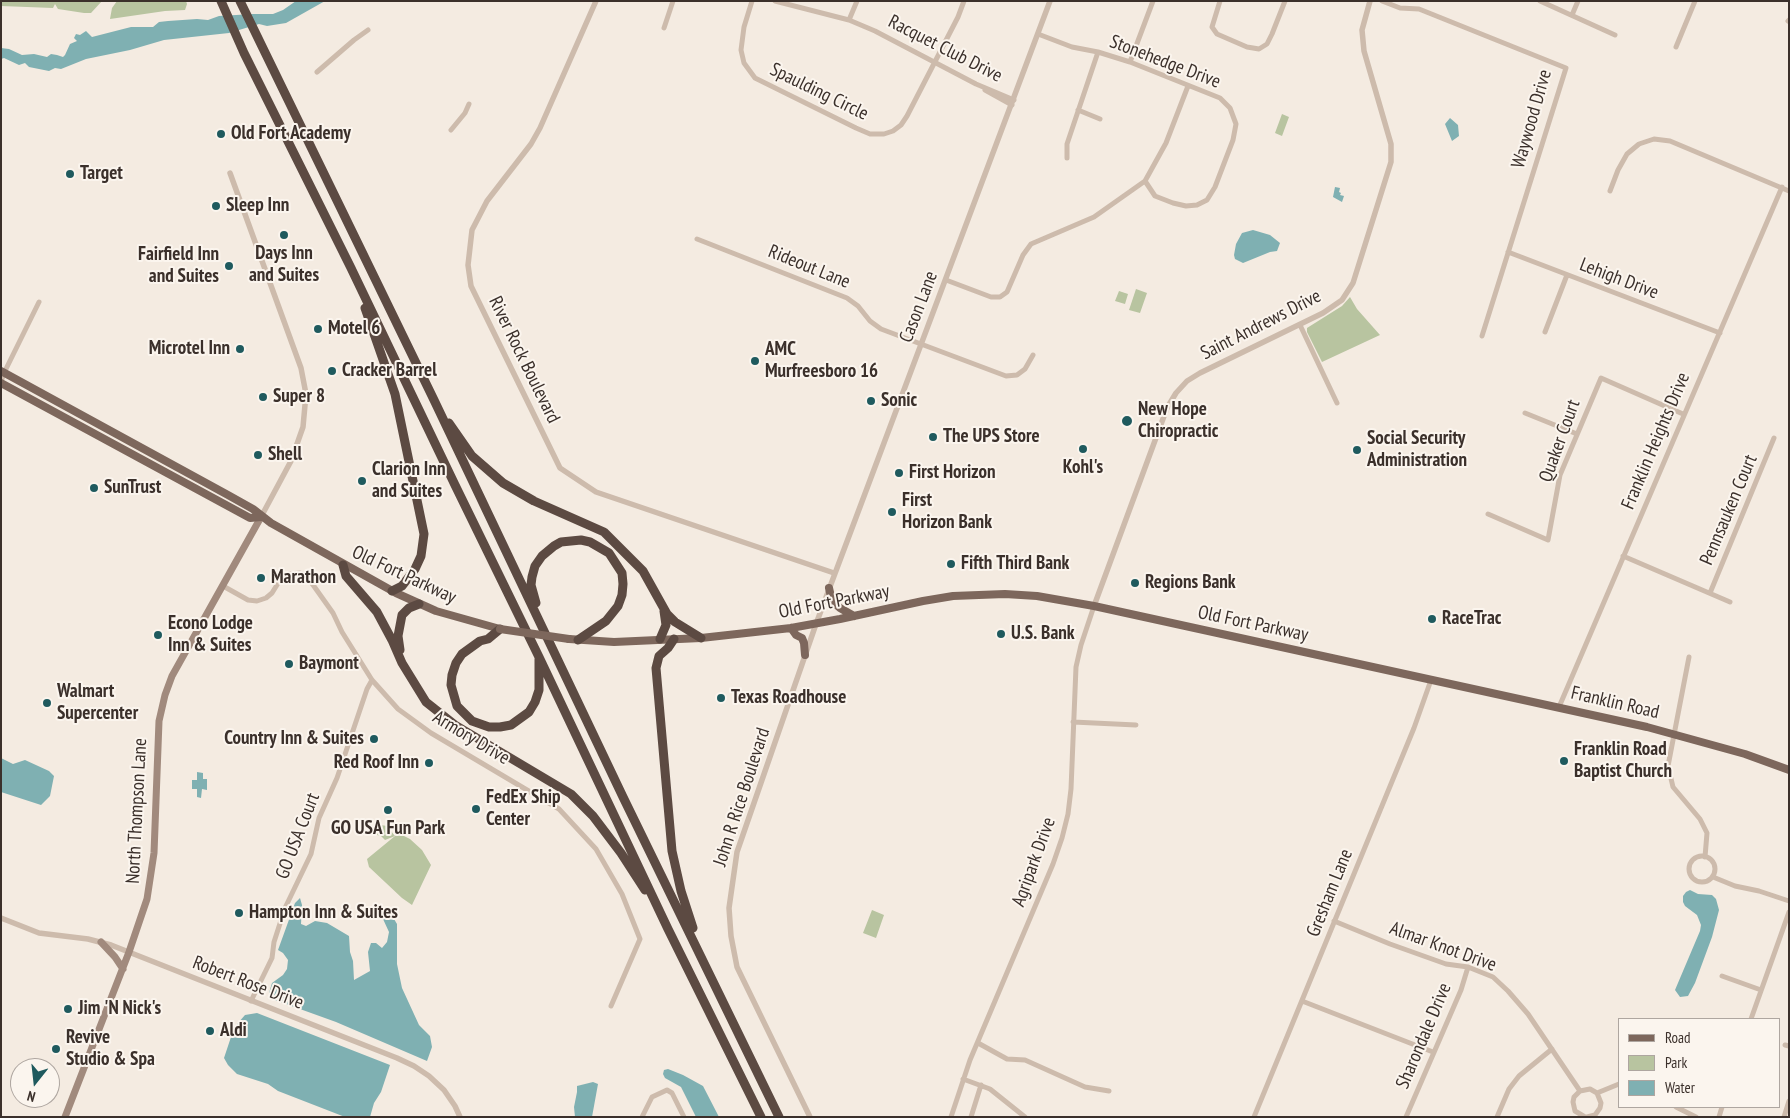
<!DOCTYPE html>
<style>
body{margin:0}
#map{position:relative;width:1790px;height:1118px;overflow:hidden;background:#f4ebe1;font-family:"PT Sans Narrow",sans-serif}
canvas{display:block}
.frame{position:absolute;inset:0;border:2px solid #3b302b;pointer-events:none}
.legend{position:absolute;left:1618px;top:1018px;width:162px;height:90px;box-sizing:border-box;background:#fbf5ee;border:1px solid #aea6a0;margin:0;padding:6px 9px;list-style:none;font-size:15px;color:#3b302b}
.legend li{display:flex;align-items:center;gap:10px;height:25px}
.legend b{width:25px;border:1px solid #aea6a0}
.north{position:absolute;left:10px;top:1058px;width:50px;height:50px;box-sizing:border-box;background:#fbf5ee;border:1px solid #aea6a0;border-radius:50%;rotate:196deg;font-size:14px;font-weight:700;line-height:20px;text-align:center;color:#3b302b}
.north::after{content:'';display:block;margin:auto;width:18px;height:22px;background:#1f5a5e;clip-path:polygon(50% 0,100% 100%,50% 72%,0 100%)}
</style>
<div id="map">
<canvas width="1790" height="1118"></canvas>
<div class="frame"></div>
<ul class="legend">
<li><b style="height:6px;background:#7d675c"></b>Road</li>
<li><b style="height:14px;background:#b8c4a0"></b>Park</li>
<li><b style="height:14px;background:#7fb0b2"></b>Water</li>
</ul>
<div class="north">N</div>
</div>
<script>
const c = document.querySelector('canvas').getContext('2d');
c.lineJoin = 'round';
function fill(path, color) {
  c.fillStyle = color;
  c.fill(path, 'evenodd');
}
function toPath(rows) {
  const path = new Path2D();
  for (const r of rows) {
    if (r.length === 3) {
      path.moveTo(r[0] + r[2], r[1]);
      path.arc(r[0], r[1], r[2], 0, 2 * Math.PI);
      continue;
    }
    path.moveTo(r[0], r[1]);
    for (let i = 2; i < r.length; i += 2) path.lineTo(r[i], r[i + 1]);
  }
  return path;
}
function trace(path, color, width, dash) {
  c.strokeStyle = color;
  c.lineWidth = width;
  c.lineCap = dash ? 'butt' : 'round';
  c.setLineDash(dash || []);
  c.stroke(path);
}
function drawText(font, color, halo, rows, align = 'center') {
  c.font = font + ' "PT Sans Narrow",sans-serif';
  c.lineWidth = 4;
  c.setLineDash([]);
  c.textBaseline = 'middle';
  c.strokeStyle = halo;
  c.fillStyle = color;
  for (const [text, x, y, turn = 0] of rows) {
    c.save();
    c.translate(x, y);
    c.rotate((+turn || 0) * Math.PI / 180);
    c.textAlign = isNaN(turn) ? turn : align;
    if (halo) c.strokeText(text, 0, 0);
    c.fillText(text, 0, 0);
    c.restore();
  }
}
const green = toPath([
 [1,1,102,1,91,13,84,13,58,9,55,4,53,8,1,6],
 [117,1,186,1,187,4,185,10,165,11,110,19,112,8],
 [1282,114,1289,117,1282,136,1275,133],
 [1136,289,1147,293,1140,313,1129,310],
 [1119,291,1128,294,1125,304,1115,301],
 [1350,297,1357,309,1380,335,1322,362,1307,332,1307,328,1342,306],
 [374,824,387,826,395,836,398,833,410,839,422,850,431,865,412,905,402,898,369,867,367,859,395,836,385,840,381,836,377,835],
 [872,910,884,915,876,938,863,933]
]);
const water = toPath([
 [296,1,325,1,286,23,267,26,259,24,229,33,164,40,130,50,86,59,61,69,55,68,49,71,29,67,25,63,19,65,4,58,1,59,1,48,9,49,22,55,34,54,47,57,51,54,57,55,63,57,65,55,70,44,77,41,74,38,76,34,80,35,86,31,92,37,131,27,153,27,159,22,168,21,197,19,208,20,219,16,253,14,273,14,283,10],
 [1450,118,1458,125,1459,136,1452,141,1445,124],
 [1335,187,1340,188,1339,192,1341,193,1340,195,1344,196,1342,202,1333,197],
 [1253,230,1270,235,1280,243,1277,251,1270,252,1243,263,1235,259,1234,255,1236,244,1242,233],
 [1,758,13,764,25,760,49,771,54,776,50,796,41,805,1,792],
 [197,772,203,773,203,779,207,779,207,790,202,789,201,798,197,797,197,789,192,789,192,780,197,780],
 [1690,890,1698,894,1712,895,1716,899,1719,910,1712,937,1695,983,1688,996,1680,997,1675,990,1700,931,1701,925,1697,915,1685,906,1683,902,1683,896,1686,892],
 [300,898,302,905,301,924,306,926,315,921,327,923,349,936,350,952,353,961,354,980,370,971,368,952,371,943,376,943,382,948,387,942,389,932,383,919,374,916,372,914,378,912,385,915,391,914,397,924,397,964,402,988,419,1025,430,1036,432,1047,427,1061,336,1022,275,1000,269,993,272,983,283,975,287,969,288,960,283,953,278,950,295,903],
 [257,1013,390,1065,381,1092,374,1103,370,1117,345,1117,278,1091,268,1084,237,1074,228,1065,224,1058,232,1034,238,1023,245,1015],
 [668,1069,683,1075,703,1086,719,1117,696,1117,681,1087,665,1078,663,1074,664,1070],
 [593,1082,598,1084,592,1117,575,1117,574,1107,577,1092,577,1086]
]);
const minor = toPath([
 [752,1,744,27,741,50,744,63,755,78,856,128,870,134,884,134,893,131,901,125,907,116,958,17,964,1],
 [775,1,849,20,875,31,976,84,1014,100],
 [1220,1,1212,27,1217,34,1247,47,1259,49,1267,44,1272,34,1285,1],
 [1382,1,1400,8,1419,9,1566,68,1482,336],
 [1540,1,1615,35],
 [1572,15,1578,1],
 [849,20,857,1],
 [1788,21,1789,20],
 [664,28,673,1],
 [1038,34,1072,47,1098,52,1130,62,1220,98,1230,108,1236,124,1233,140,1215,187,1207,200,1197,205,1186,206,1173,203,1155,196,1145,181],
 [1676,47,1695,1],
 [1130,62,1153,1],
 [317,72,354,40,368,30],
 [985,90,1012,105],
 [1078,110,1100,119],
 [451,130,465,113,469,104],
 [1067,158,1067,144,1098,52],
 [1610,191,1618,170,1627,154,1639,144,1654,139,1670,141,1789,191],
 [697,239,847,298,858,306,870,321,881,329,1006,376,1017,375,1025,369,1033,355],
 [1508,252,1720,333],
 [946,280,991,297,1000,297,1007,292,1023,255,1031,244,1094,217,1145,181,1166,143,1188,86],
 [1300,325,1337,403],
 [1545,332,1567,275],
 [1,382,4,373,39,302],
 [1525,413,1577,434],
 [1488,514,1548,540,1560,475,1601,378,1683,414],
 [1623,556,1730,602],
 [223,586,248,600,257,601,266,598,272,593,280,580,289,574,300,573,306,575,333,613,342,632,372,680,398,709,431,733,559,809,596,849,622,894,640,939,611,1006],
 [1710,593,1774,438],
 [1689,657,1668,766,1673,787,1700,819,1707,833,1705,857],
 [1559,707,1782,187],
 [1073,722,1136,725],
 [1702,869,13],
 [1713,877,1735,886,1759,891,1789,901],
 [1334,921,1390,944,1446,964,1468,967,1493,977,1508,991,1528,1014,1580,1091],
 [1722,976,1761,990],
 [251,1001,272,958,274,942,285,908,311,854,319,818,337,778,367,689,372,680],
 [1302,1001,1433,1052],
 [1751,1019,1789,912],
 [978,1043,1007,1059,1025,1060,1085,1087,1109,1091],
 [1785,1045,1789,1046],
 [963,1079,990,1089,1025,1117],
 [1597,1093,1619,1084],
 [1676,1107,1696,1117],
 [642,1117,652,1097,667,1090,672,1093,684,1117],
 [951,1117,970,1060,1053,864,1062,838,1068,814,1071,789,1076,667,1081,645,1094,606],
 [971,1117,981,1085],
 [1254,1117,1414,728,1431,680],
 [1406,1117,1461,990,1468,967],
 [1497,1117,1509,1089,1519,1076,1552,1049],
 [1585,1117,1575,1111,1573,1102,1574,1097,1580,1091,1590,1089,1597,1093,1601,1103,1600,1108,1595,1115,1587,1117],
 [1719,1117,1722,1107],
 [1784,1117,1789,1101]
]);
const tertiary = toPath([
 [596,1,540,128,531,144,487,201,472,230,468,265,471,286,560,468,596,492,834,573],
 [230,173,301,368,306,394,303,427,291,461,261,517],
 [1094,606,1167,408,1176,393,1187,381,1200,373,1323,313,1342,300,1353,283,1391,162,1391,144,1364,51,1362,30,1370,1],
 [1,918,39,933,88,939,111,945,397,1058,414,1066,429,1076,444,1090,455,1106,460,1117],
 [810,1117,737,967,731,936,729,908,737,852,816,624,1050,1]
]);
const secondary = toPath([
 [101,942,115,957,123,969],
 [65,1117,129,952,147,899,154,853,159,721,165,695,172,676,261,517]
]);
const primary = toPath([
 [1,371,228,495,253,509,271,523,396,593,436,611,500,629],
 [1,383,250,518,261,517],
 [829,588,832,601,840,608,854,616],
 [791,628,796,635,802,638,804,643,805,655],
 [569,639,614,642,701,638,791,628,840,619,923,601,953,596,1005,594,1037,596,1094,606,1647,727,1745,754,1789,770]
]);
const motorway = toPath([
 [221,1,244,53,351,268,455,485,539,657,668,929,761,1117],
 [240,1,434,400,623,797,779,1117],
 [365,308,395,394,424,534,421,556,415,569,402,586,392,591],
 [449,423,472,456,503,483,534,501,604,532,643,571,667,614,675,622,701,638],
 [343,565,346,576,377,612,392,640,402,663,426,702,455,725,571,794,593,816,621,853,645,890],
 [536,603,531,585,532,577,535,566,542,556,554,546,561,542,581,540,590,542,609,553,622,573,623,584,622,595,618,606,606,621,578,640],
 [500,629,488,639,480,641,462,654,456,663,452,675,451,685,457,706,472,721,489,727,500,727,511,725,529,712,535,702,539,690,539,659],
 [660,639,666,625,664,611],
 [674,639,668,648,659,656,656,668,672,851,681,891,693,928],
 [400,650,398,636,402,615,409,608,419,604]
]);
const primaryBridge = toPath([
 [500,629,569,639]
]);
const markers = [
 [221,134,5,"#1f5a5e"],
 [70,174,5,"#1f5a5e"],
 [216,206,5,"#1f5a5e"],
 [284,235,5,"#1f5a5e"],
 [229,266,5,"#1f5a5e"],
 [318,329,5,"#1f5a5e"],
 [240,349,5,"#1f5a5e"],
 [755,361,5,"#1f5a5e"],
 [332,371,5,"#1f5a5e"],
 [263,397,5,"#1f5a5e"],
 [871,401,5,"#1f5a5e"],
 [1127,421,6,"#1f5a5e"],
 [933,437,5,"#1f5a5e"],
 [1083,449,5,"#1f5a5e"],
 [1357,450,5,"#1f5a5e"],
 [258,455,5,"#1f5a5e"],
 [899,473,5,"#1f5a5e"],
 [362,481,5,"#1f5a5e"],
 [94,488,5,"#1f5a5e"],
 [892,512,5,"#1f5a5e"],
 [951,564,5,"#1f5a5e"],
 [261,578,5,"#1f5a5e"],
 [1135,583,5,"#1f5a5e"],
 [1432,619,5,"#1f5a5e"],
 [1001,634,5,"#1f5a5e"],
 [158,635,5,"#1f5a5e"],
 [289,664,5,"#1f5a5e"],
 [721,698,5,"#1f5a5e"],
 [47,703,5,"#1f5a5e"],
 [374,739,5,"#1f5a5e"],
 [1564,761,5,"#1f5a5e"],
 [429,763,5,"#1f5a5e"],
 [476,809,5,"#1f5a5e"],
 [388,810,5,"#1f5a5e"],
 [239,913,5,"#1f5a5e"],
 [68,1009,5,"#1f5a5e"],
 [210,1031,5,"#1f5a5e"],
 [56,1049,5,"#1f5a5e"]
];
const streetNames = [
 ["Racquet Club Drive",945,49,27],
 ["Stonehedge Drive",1165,62,21],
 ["Spaulding Circle",819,92,26],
 ["Waywood Drive",1532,119,-74],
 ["Rideout Lane",809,267,22],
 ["Lehigh Drive",1619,279,21],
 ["Cason Lane",919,307,-69],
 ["Saint Andrews Drive",1261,325,-27],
 ["River Rock Boulevard",524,360,64],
 ["Quaker Court",1560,441,-70],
 ["Franklin Heights Drive",1656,441,-67],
 ["Pennsauken Court",1729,510,-67],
 ["Old Fort Parkway",404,575,25],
 ["Old Fort Parkway",834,602,-11],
 ["Old Fort Parkway",1253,624,12],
 ["Franklin Road",1615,703,13],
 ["Armory Drive",471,738,31],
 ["John R Rice Boulevard",742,797,-72],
 ["North Thompson Lane",137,811,-87],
 ["GO USA Court",298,836,-69],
 ["Agripark Drive",1034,862,-70],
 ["Gresham Lane",1330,893,-68],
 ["Almar Knot Drive",1443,947,20],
 ["Robert Rose Drive",248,983,21],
 ["Sharondale Drive",1424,1036,-67]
];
const poiNames = [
 ["Old Fort Academy",231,134],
 ["Target",80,174],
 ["Sleep Inn",226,206],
 ["Days Inn",284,254,"center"],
 ["and Suites",284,276,"center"],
 ["Fairfield Inn",219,255,"right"],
 ["and Suites",219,277,"right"],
 ["Motel 6",328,329],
 ["Microtel Inn",230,349,"right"],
 ["AMC",765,350],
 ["Murfreesboro 16",765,372],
 ["Cracker Barrel",342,371],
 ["Super 8",273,397],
 ["Sonic",881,401],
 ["New Hope",1138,410],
 ["Chiropractic",1138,432],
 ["The UPS Store",943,437],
 ["Social Security",1367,439],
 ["Administration",1367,461],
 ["Shell",268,455],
 ["Kohl's",1083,468,"center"],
 ["Clarion Inn",372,470],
 ["and Suites",372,492],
 ["First Horizon",909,473],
 ["SunTrust",104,488],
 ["First",902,501],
 ["Horizon Bank",902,523],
 ["Fifth Third Bank",961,564],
 ["Marathon",271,578],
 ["Regions Bank",1145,583],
 ["RaceTrac",1442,619],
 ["Econo Lodge",168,624],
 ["Inn & Suites",168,646],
 ["U.S. Bank",1011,634],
 ["Baymont",299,664],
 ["Walmart",57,692],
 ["Supercenter",57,714],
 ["Texas Roadhouse",731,698],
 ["Country Inn & Suites",364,739,"right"],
 ["Franklin Road",1574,750],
 ["Baptist Church",1574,772],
 ["Red Roof Inn",419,763,"right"],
 ["FedEx Ship",486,798],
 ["Center",486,820],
 ["GO USA Fun Park",388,829,"center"],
 ["Hampton Inn & Suites",249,913],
 ["Jim 'N Nick's",78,1009],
 ["Aldi",220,1031],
 ["Revive",66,1038],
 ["Studio & Spa",66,1060]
];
fill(green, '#b8c4a0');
fill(water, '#7fb0b2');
trace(minor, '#cdbbac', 5);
trace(tertiary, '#cdbbac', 5.5);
trace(secondary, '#a18a7d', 7);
trace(primary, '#7d675c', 8);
trace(motorway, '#5c4a42', 9);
trace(primaryBridge, '#7d675c', 8);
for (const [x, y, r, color] of markers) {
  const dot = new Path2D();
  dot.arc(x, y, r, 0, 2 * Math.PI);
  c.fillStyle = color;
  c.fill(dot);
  trace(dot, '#fbf5ee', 2);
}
drawText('19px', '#3b302b', '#fbf5ee', streetNames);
drawText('bold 19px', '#3b302b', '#fbf5ee', poiNames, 'left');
</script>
